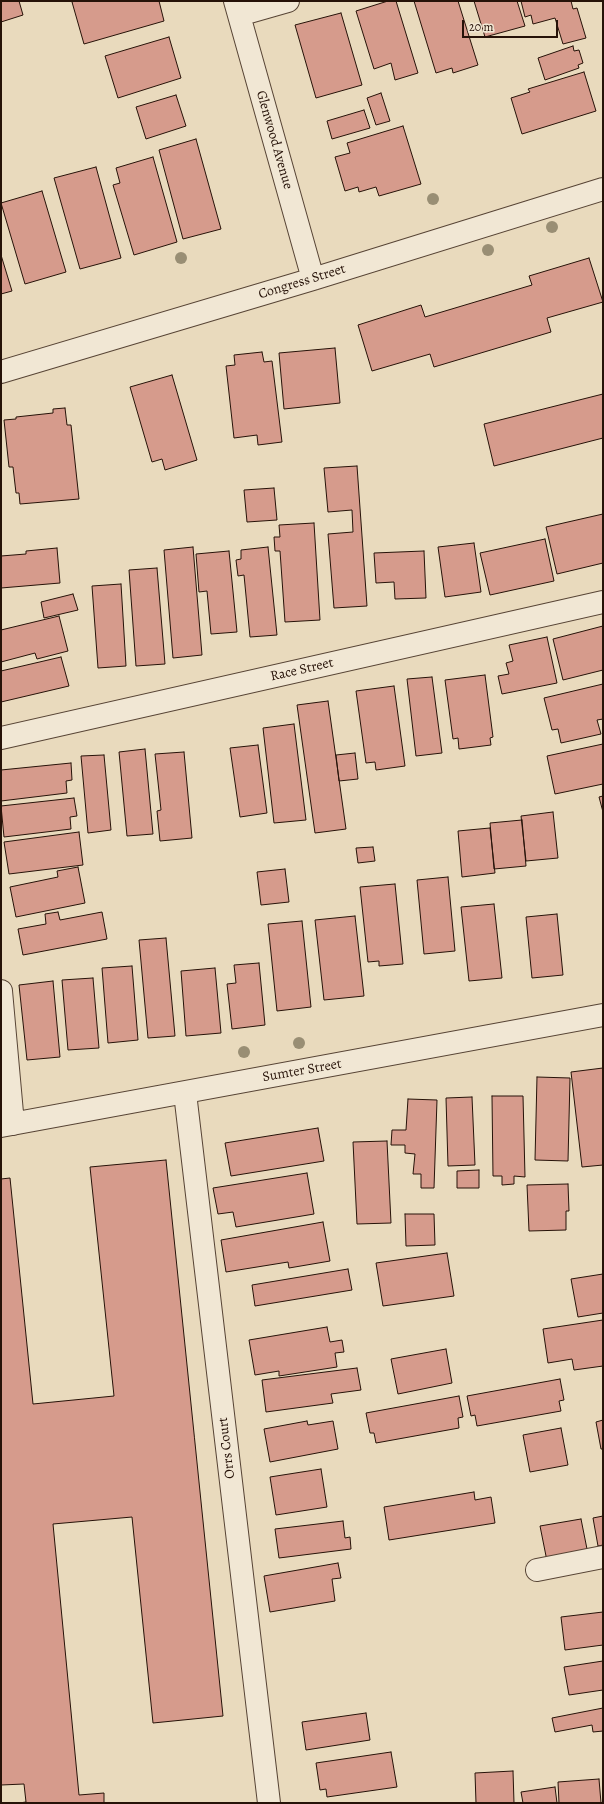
<!DOCTYPE html>
<style>
body{margin:0}
#map{position:relative;width:604px;height:1804px;overflow:hidden;background:#e9dabd;font-family:Alegreya,serif}
canvas{display:block}
.frame{position:absolute;inset:0;border:2px solid #261208;pointer-events:none}
.scale{position:absolute;left:462px;top:20px;width:96px;height:18px;box-sizing:border-box;border:2px solid #261208;border-top:0;padding-left:5px;font-size:12px;line-height:14px;white-space:nowrap;color:#261208;-webkit-text-stroke:3px #f1e7d4;paint-order:stroke}
</style>
<div id="map">
<canvas width="604" height="1804"></canvas>
<div class="frame"></div>
<div class="scale">20 m</div>
</div>
<script>
const c = document.querySelector('canvas').getContext('2d');
c.lineJoin = 'round';
function fill(path, color) {
  c.fillStyle = color;
  c.fill(path, 'evenodd');
}
function toPath(rows) {
  const path = new Path2D();
  for (const r of rows) {
    path.moveTo(r[0], r[1]);
    for (let i = 2; i < r.length; i += 2) path.lineTo(r[i], r[i + 1]);
  }
  return path;
}
function trace(path, color, width, dash) {
  c.strokeStyle = color;
  c.lineWidth = width;
  c.lineCap = dash ? 'butt' : 'round';
  c.setLineDash(dash || []);
  c.stroke(path);
}
function drawText(font, color, halo, rows, align = 'center') {
  c.font = font + ' Alegreya,serif';
  c.lineWidth = 3;
  c.setLineDash([]);
  c.textBaseline = 'middle';
  c.strokeStyle = halo;
  c.fillStyle = color;
  for (const [text, x, y, turn = 0] of rows) {
    c.save();
    c.translate(x, y);
    c.rotate((+turn || 0) * Math.PI / 180);
    c.textAlign = isNaN(turn) ? turn : align;
    if (halo) c.strokeText(text, 0, 0);
    c.fillText(text, 0, 0);
    c.restore();
  }
}
const building = toPath([
 [1,1,19,1,23,15,1,22,1,1],
 [75,1,159,1,164,21,84,44,72,2,75,1],
 [388,1,396,1,418,73,395,80,391,63,374,69,356,11,388,1],
 [414,1,458,1,478,65,453,73,452,68,436,73,414,1],
 [474,1,517,1,525,26,485,37,474,1],
 [521,1,571,1,573,9,577,8,586,38,563,44,555,18,533,24,531,15,525,17,521,1],
 [341,13,362,85,316,98,295,25,341,13],
 [169,37,181,78,118,98,105,56,169,37],
 [573,46,574,51,579,50,583,63,578,65,579,68,545,80,538,58,573,46],
 [584,72,596,111,522,134,511,98,530,92,528,89,584,72],
 [381,93,390,121,376,125,367,98,381,93],
 [176,95,186,126,146,139,136,107,176,95],
 [364,110,370,128,332,139,327,121,364,110],
 [403,126,421,184,379,196,376,187,359,192,358,187,345,191,335,157,350,153,347,143,403,126],
 [196,139,221,229,183,239,159,150,196,139],
 [153,157,177,242,134,255,113,185,120,183,116,168,153,157],
 [96,167,121,258,80,269,54,178,96,167],
 [42,191,66,272,25,284,1,203,42,191],
 [1,255,12,291,1,294,1,255],
 [589,258,603,302,547,318,551,332,434,367,430,354,372,371,358,325,421,305,425,317,532,285,529,276,589,258],
 [335,348,340,403,284,409,279,353,335,348],
 [262,352,264,362,272,361,282,442,258,445,257,435,234,438,226,366,235,365,234,355,262,352],
 [172,375,197,460,165,470,162,459,152,462,130,387,172,375],
 [603,394,603,438,494,466,484,424,603,394],
 [65,408,67,425,71,425,79,499,20,504,19,493,16,493,13,467,9,467,4,420,16,419,16,417,53,413,53,409,65,408],
 [357,466,367,606,334,608,328,534,353,532,352,510,328,512,324,468,357,466],
 [274,488,277,520,247,522,244,490,274,488],
 [603,514,603,563,557,574,546,527,603,514],
 [314,523,320,620,285,622,280,551,275,551,274,537,280,537,279,525,314,523],
 [545,539,554,581,490,595,480,553,545,539],
 [474,543,481,592,445,597,438,547,474,543],
 [193,547,202,655,173,658,164,550,193,547],
 [268,547,277,635,250,637,244,575,238,576,236,560,241,559,241,550,268,547],
 [57,548,60,583,1,588,1,556,26,554,26,551,57,548],
 [229,551,237,632,211,634,207,591,199,592,196,554,229,551],
 [424,551,426,598,395,599,394,582,376,583,374,553,424,551],
 [157,568,165,664,136,666,129,570,157,568],
 [121,584,126,666,98,668,92,586,121,584],
 [73,594,78,610,44,618,41,602,73,594],
 [59,616,68,651,37,659,35,653,1,662,1,630,59,616],
 [603,626,603,670,563,680,553,639,603,626],
 [547,637,557,683,502,694,498,676,509,674,506,663,513,661,509,645,547,637],
 [61,657,69,686,1,702,1,671,61,657],
 [485,675,493,737,490,738,491,745,459,749,458,738,453,739,445,680,485,675],
 [432,677,442,753,416,756,407,679,432,677],
 [603,684,603,719,597,720,601,734,561,743,558,729,552,730,544,698,603,684],
 [394,686,405,766,376,770,375,762,366,763,356,691,394,686],
 [328,701,346,829,315,833,297,705,328,701],
 [294,724,306,820,274,823,263,728,294,724],
 [603,744,603,784,555,794,547,756,603,744],
 [258,745,267,813,240,817,230,748,258,745],
 [145,749,153,834,127,836,119,752,145,749],
 [184,752,192,838,160,841,157,811,161,810,155,754,184,752],
 [355,753,358,779,339,781,336,755,355,753],
 [104,755,111,830,88,833,81,756,104,755],
 [71,763,72,780,66,781,67,793,1,801,1,770,71,763],
 [603,796,603,812,599,797,603,796],
 [74,798,77,816,70,817,71,829,4,837,1,806,74,798],
 [553,812,558,858,526,861,521,816,553,812],
 [522,820,526,866,494,869,490,823,522,820],
 [490,828,495,873,462,877,458,831,490,828],
 [79,832,83,865,9,874,4,842,79,832],
 [373,847,375,861,358,863,356,848,373,847],
 [78,867,85,903,16,917,10,887,58,877,57,871,78,867],
 [285,869,289,902,261,905,257,872,285,869],
 [448,877,455,951,424,954,417,880,448,877],
 [395,884,403,964,379,966,379,961,368,962,360,887,395,884],
 [494,904,502,978,469,981,461,907,494,904],
 [58,912,60,920,102,912,107,939,23,955,18,929,46,924,45,914,58,912],
 [557,914,563,975,532,978,526,917,557,914],
 [355,916,364,996,324,1000,315,920,355,916],
 [302,921,311,1007,277,1011,268,924,302,921],
 [166,938,175,1036,148,1038,139,940,166,938],
 [259,963,265,1025,232,1029,227,984,236,983,234,965,259,963],
 [132,966,138,1040,108,1043,102,968,132,966],
 [215,968,221,1033,186,1036,181,971,215,968],
 [93,978,99,1048,68,1050,62,980,93,978],
 [53,981,60,1057,27,1060,19,985,53,981],
 [603,1068,603,1165,582,1167,571,1072,603,1068],
 [537,1077,570,1078,568,1161,535,1160,537,1077],
 [492,1096,523,1096,525,1177,514,1176,514,1184,502,1185,502,1176,493,1176,492,1096],
 [472,1097,475,1165,448,1166,446,1098,472,1097],
 [408,1099,437,1100,434,1188,421,1188,421,1174,413,1174,415,1154,405,1153,405,1145,391,1145,392,1130,406,1130,408,1099],
 [318,1128,324,1161,231,1176,225,1143,318,1128],
 [387,1141,391,1223,357,1224,353,1142,387,1141],
 [166,1160,223,1716,153,1723,132,1517,53,1524,79,1795,104,1793,104,1803,19,1803,26,1802,24,1784,1,1785,1,1179,10,1178,33,1404,114,1396,90,1167,166,1160],
 [479,1170,479,1188,457,1188,457,1171,479,1170],
 [307,1173,314,1214,236,1227,233,1212,218,1214,213,1188,307,1173],
 [568,1184,569,1211,566,1211,566,1230,529,1231,527,1185,568,1184],
 [405,1214,434,1214,435,1245,406,1246,405,1214],
 [323,1222,330,1261,289,1268,288,1262,226,1272,221,1240,323,1222],
 [447,1253,454,1296,383,1306,376,1263,447,1253],
 [348,1269,352,1290,255,1306,252,1285,348,1269],
 [603,1274,603,1313,578,1317,571,1279,603,1274],
 [603,1320,603,1366,574,1370,572,1359,548,1363,543,1329,603,1320],
 [327,1327,330,1342,342,1340,344,1352,335,1353,337,1367,279,1376,279,1371,255,1375,249,1340,327,1327],
 [446,1349,452,1383,398,1394,391,1359,446,1349],
 [357,1368,361,1390,331,1394,333,1403,266,1412,262,1380,357,1368],
 [560,1379,564,1400,559,1401,561,1411,477,1426,475,1415,471,1416,467,1396,560,1379],
 [459,1396,463,1417,458,1418,459,1428,376,1443,374,1433,370,1433,366,1413,459,1396],
 [603,1420,603,1449,601,1449,596,1422,603,1420],
 [307,1421,308,1425,333,1421,338,1449,270,1462,264,1429,307,1421],
 [561,1428,568,1465,530,1472,523,1435,561,1428],
 [321,1469,327,1507,276,1515,270,1477,321,1469],
 [474,1492,475,1500,491,1497,495,1523,389,1540,384,1507,474,1492],
 [603,1516,603,1545,598,1546,593,1518,603,1516],
 [581,1519,588,1554,547,1561,540,1526,581,1519],
 [343,1521,345,1538,350,1537,351,1549,279,1558,275,1529,343,1521],
 [338,1563,341,1578,332,1579,335,1601,270,1612,264,1576,338,1563],
 [603,1612,603,1645,565,1650,561,1617,603,1612],
 [603,1661,603,1690,569,1695,564,1667,603,1661],
 [603,1708,603,1731,593,1732,592,1725,555,1732,552,1718,603,1708],
 [366,1713,370,1740,306,1750,302,1722,366,1713],
 [391,1752,397,1787,327,1797,326,1789,320,1790,316,1763,391,1752],
 [513,1771,514,1803,476,1803,475,1773,513,1771],
 [599,1779,601,1803,559,1803,558,1782,599,1779],
 [555,1787,557,1803,523,1803,521,1792,555,1787]
]);
const minor = toPath([
 [235,1,313,279],
 [239,15,288,1],
 [1,372,313,279,603,189],
 [1,738,603,602],
 [1,991,13,1124],
 [185,1093,269,1803],
 [1,1126,603,1015],
 [537,1570,603,1557]
]);
const trees = [
 [433,199],
 [552,227],
 [488,250],
 [181,258],
 [299,1043],
 [244,1052]
];
const streetNames = [
 ["Glenwood Avenue",274,140,74],
 ["Congress Street",302,282,-17],
 ["Race Street",302,670,-13],
 ["Sumter Street",302,1071,-10],
 ["Orrs Court",227,1448,-97]
];
fill(building, '#d69b8c');
trace(building, '#261208', 1);
trace(minor, '#574435', 24);
trace(minor, '#f1e7d4', 22);
c.fillStyle = '#998e74';
for (const [x, y] of trees) {
  c.beginPath();
  c.arc(x, y, 6, 0, 2 * Math.PI);
  c.fill();
}
drawText('14px', '#261208', '#f1e7d4', streetNames);
</script>
